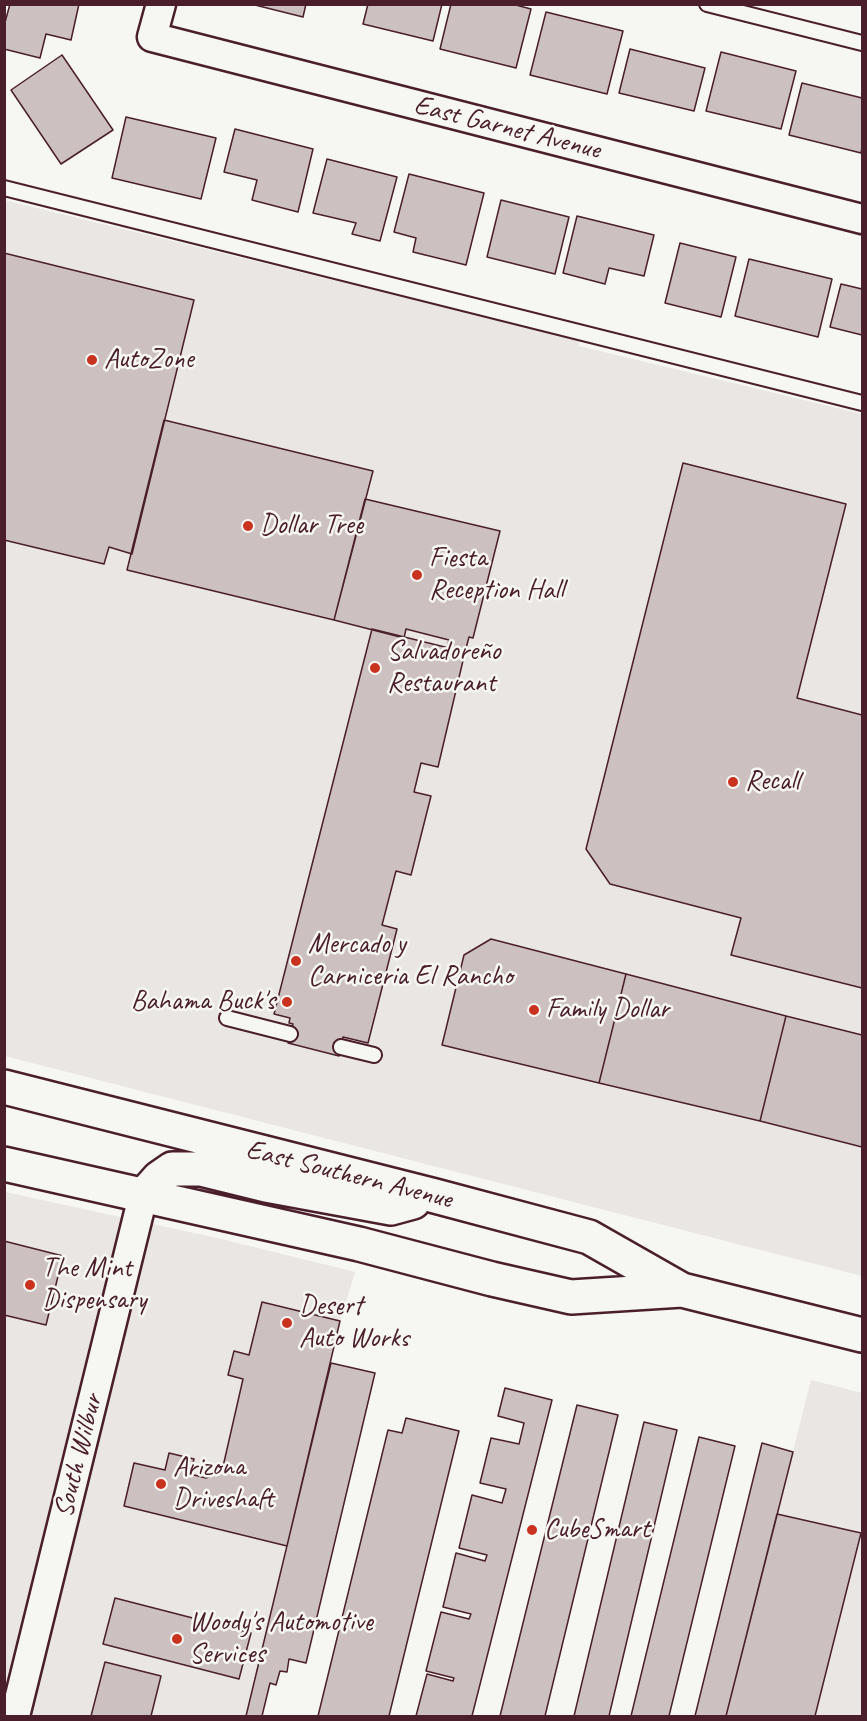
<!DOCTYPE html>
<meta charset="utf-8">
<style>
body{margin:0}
#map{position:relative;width:867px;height:1721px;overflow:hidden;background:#f6f6f2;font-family:Caveat,sans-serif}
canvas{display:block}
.frame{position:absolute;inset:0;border:6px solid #4a1f2b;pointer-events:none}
</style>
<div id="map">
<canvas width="867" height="1721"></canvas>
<div class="frame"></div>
</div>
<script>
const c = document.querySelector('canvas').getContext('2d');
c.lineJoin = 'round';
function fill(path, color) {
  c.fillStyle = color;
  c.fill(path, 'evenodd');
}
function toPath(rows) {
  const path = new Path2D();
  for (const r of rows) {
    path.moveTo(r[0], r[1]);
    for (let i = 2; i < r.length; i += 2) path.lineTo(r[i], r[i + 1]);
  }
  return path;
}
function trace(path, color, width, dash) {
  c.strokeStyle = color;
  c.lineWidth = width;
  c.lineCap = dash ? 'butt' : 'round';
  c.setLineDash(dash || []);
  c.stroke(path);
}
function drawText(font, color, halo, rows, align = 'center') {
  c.font = font + ' Caveat,sans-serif';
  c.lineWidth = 5;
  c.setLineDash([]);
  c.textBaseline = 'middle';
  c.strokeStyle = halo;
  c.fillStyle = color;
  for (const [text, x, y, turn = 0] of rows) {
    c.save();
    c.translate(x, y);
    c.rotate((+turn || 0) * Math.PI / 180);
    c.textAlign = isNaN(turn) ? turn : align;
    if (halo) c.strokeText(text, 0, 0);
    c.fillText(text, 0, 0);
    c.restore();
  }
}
const built = toPath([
 [4,200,579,340,579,346,862,414,862,1276,5,1056],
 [5,1192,217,1238,355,1272,340,1321,246,1716,5,1716],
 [811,1380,862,1393,862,1716,726,1716]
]);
const building = toPath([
 [10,4,79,4,71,40,46,34,40,58,4,49,4,26,10,4],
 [251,4,306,4,303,17,251,4],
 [368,4,442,4,433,41,363,24,368,4],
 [451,4,512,4,531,9,516,68,440,49,451,4],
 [546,12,623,31,607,94,530,75,546,12],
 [630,49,705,68,694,111,619,93,630,49],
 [721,52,796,71,781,129,706,111,721,52],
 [62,55,113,130,61,164,11,90,62,55],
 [802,83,862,98,862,147,861,153,789,135,802,83],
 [126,117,216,138,201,199,112,178,126,117],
 [235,129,313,149,298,212,252,200,257,180,224,172,235,129],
 [327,159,397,177,380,241,352,234,356,223,313,213,327,159],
 [409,174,484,193,466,265,413,252,416,238,394,232,409,174],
 [501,200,569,217,555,274,487,257,501,200],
 [577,216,654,235,644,276,609,268,605,284,563,273,577,216],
 [680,243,736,257,721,317,665,303,680,243],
 [4,253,194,300,132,554,109,547,104,564,4,540,4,253],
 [749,259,832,279,818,337,735,316,749,259],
 [841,284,862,289,862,335,830,327,841,284],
 [164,420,373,471,334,620,127,570,164,420],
 [683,463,846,504,797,698,862,715,862,988,731,955,741,918,610,884,586,849,683,463],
 [365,499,500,531,473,638,469,637,465,652,447,648,449,640,406,629,404,638,334,620,365,499],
 [372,629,465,652,438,767,421,763,414,792,431,796,411,875,396,871,382,925,397,929,368,1043,343,1037,339,1056,288,1043,293,1024,289,1023,290,1018,274,1014,372,629],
 [491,939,626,974,599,1083,442,1045,464,955,491,939],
 [626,974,786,1016,760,1121,599,1083,626,974],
 [786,1016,862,1035,862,1147,760,1121,786,1016],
 [4,1241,63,1256,46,1325,4,1315,4,1241],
 [262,1302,340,1321,287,1546,124,1506,134,1463,165,1470,169,1453,194,1459,190,1474,206,1478,222,1471,243,1379,228,1375,234,1351,249,1355,262,1302],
 [331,1363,375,1373,306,1663,289,1659,287,1672,280,1671,276,1685,270,1683,262,1716,246,1716,331,1363],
 [505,1388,552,1400,472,1716,416,1716,427,1674,453,1681,454,1678,426,1671,441,1612,469,1619,471,1614,443,1607,456,1553,485,1561,487,1555,459,1548,472,1495,502,1503,506,1489,480,1483,491,1438,519,1444,524,1423,498,1416,505,1388],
 [577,1405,618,1415,545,1716,500,1716,577,1405],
 [406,1418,459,1431,389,1716,318,1716,388,1430,402,1433,406,1418],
 [644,1422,677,1430,609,1716,574,1716,644,1422],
 [699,1437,735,1446,669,1716,631,1716,699,1437],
 [762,1443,793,1452,726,1716,695,1716,762,1443],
 [777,1514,861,1533,815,1716,726,1716,777,1514],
 [115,1598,251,1633,239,1679,103,1644,115,1598],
 [105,1662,161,1676,151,1716,91,1716,105,1662]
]);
const lane = toPath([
 [707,4,862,43],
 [4,188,862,403],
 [227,1018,290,1034],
 [341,1047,374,1055]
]);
const street = toPath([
 [161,4,152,37,862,219],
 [15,1716,143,1196]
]);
const secondary = toPath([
 [4,1087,435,1196,589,1237,682,1290,862,1335],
 [4,1164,359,1244,492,1279,571,1297,682,1290],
 [143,1196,159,1178,172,1169,201,1169,266,1185,391,1208,413,1202]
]);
const markers = [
 [92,360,6,"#c8321e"],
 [248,526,6,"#c8321e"],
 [417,575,6,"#c8321e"],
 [375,668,6,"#c8321e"],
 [733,782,6,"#c8321e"],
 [296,961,6,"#c8321e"],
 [287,1002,6,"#c8321e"],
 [534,1010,6,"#c8321e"],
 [30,1285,6,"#c8321e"],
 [287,1323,6,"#c8321e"],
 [161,1484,6,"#c8321e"],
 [532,1530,6,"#c8321e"],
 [177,1639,6,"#c8321e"]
];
const streetNames = [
 ["East Garnet Avenue",507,128,14],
 ["East Southern Avenue",349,1175,14],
 ["South Wilbur",79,1456,-76]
];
const poiNames = [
 ["AutoZone",104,360],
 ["Dollar Tree",260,526],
 ["Fiesta",429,559],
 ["Reception Hall",429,591],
 ["Salvadoreño",387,652],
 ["Restaurant",387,684],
 ["Recall",745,782],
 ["Mercado y",308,945],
 ["Carniceria El Rancho",308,977],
 ["Bahama Buck's",275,1002,"right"],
 ["Family Dollar",546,1010],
 ["The Mint",42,1269],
 ["Dispensary",42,1301],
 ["Desert",299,1307],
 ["Auto Works",299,1339],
 ["Arizona",173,1468],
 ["Driveshaft",173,1500],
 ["CubeSmart",544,1530],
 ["Woody's Automotive",189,1623],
 ["Services",189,1655]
];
fill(built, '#e9e6e3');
fill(building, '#ccc1c0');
trace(building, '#4a1f2b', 1.5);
trace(lane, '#4a1f2b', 18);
trace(street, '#4a1f2b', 33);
trace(secondary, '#4a1f2b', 38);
trace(lane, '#f6f6f2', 14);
trace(street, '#f6f6f2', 28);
trace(secondary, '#f6f6f2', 33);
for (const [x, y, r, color] of markers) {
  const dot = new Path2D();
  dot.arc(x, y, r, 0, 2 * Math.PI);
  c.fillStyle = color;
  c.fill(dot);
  trace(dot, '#f6f6f2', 2);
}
drawText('28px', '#4a1f2b', '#f6f6f2', streetNames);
drawText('28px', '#4a1f2b', '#f6f6f2', poiNames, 'left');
</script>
